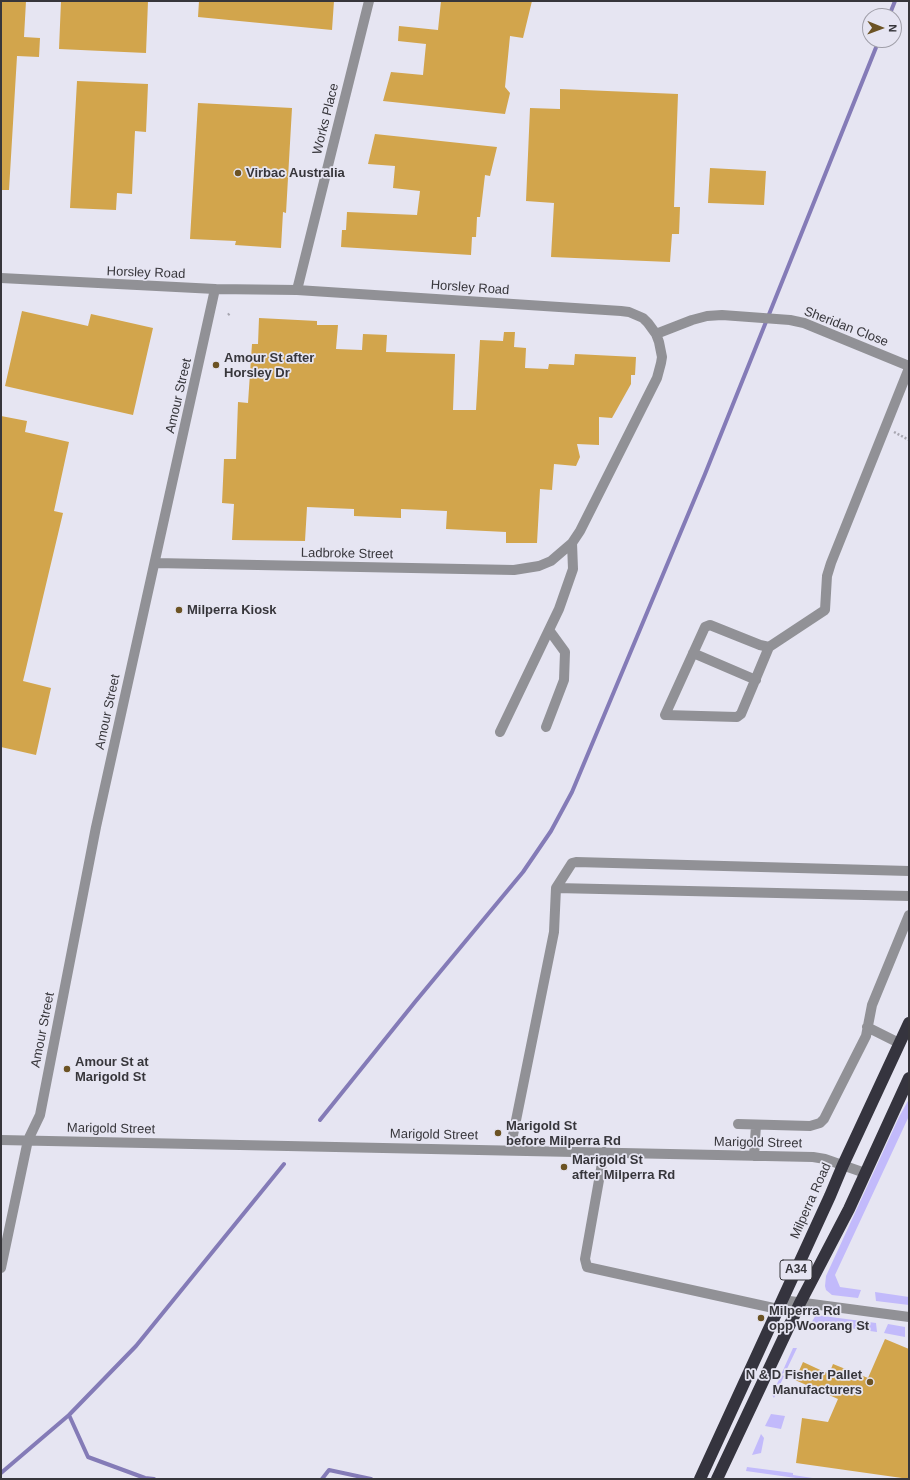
<!DOCTYPE html>
<style>
body{margin:0}
#map{position:relative;width:910px;height:1480px;overflow:hidden;background:#e6e5f2;font-family:Arial,sans-serif}
canvas{display:block}
.frame{position:absolute;inset:0;border:2px solid #37363b;pointer-events:none}
.north{position:absolute;left:862px;top:8px;width:40px;height:40px;box-sizing:border-box;background:#e6e5f2;border:1px solid #a09fa9;border-radius:50%;rotate:91deg;font-size:11px;font-weight:700;line-height:16px;text-align:center;color:#37363b}
.north::after{content:'';display:block;margin:auto;width:14px;height:18px;background:#6c5324;clip-path:polygon(50% 0,100% 100%,50% 72%,0 100%)}
</style>
<div id="map">
<canvas width="910" height="1480"></canvas>
<div class="frame"></div>
<div class="north">N</div>
</div>
<script>
const c = document.querySelector('canvas').getContext('2d');
c.lineJoin = 'round';
function fill(path, color) {
  c.fillStyle = color;
  c.fill(path, 'evenodd');
}
function toPath(rows) {
  const path = new Path2D();
  for (const r of rows) {
    path.moveTo(r[0], r[1]);
    for (let i = 2; i < r.length; i += 2) path.lineTo(r[i], r[i + 1]);
  }
  return path;
}
function trace(path, color, width, dash) {
  c.strokeStyle = color;
  c.lineWidth = width;
  c.lineCap = dash ? 'butt' : 'round';
  c.setLineDash(dash || []);
  c.stroke(path);
}
function drawText(font, color, halo, rows, align = 'center') {
  c.font = font + ' Arial,sans-serif';
  c.lineWidth = 3.5;
  c.setLineDash([]);
  c.textBaseline = 'middle';
  c.strokeStyle = halo;
  c.fillStyle = color;
  for (const [text, x, y, turn = 0] of rows) {
    c.save();
    c.translate(x, y);
    c.rotate((+turn || 0) * Math.PI / 180);
    c.textAlign = isNaN(turn) ? turn : align;
    if (halo) c.strokeText(text, 0, 0);
    c.fillText(text, 0, 0);
    c.restore();
  }
}
const green = toPath([
 [909,1099,909,1116,835,1275,840,1287,861,1290,858,1298,832,1295,826,1290,825,1286,826,1276,899,1117],
 [875,1292,909,1297,909,1305,876,1301],
 [816,1315,876,1323,877,1332,822,1324,816,1325,810,1330,808,1328],
 [888,1324,905,1327,905,1337,884,1333],
 [793,1348,797,1348,785,1373,783,1373,782,1375,784,1376,774,1398,772,1395],
 [771,1414,785,1416,781,1429,765,1426],
 [761,1434,764,1438,761,1453,752,1455],
 [747,1467,793,1473,793,1475,819,1479,803,1479,746,1471]
]);
const stream = toPath([
 [889,16,895,1],
 [320,1120,415,1002,523,872,551,831,572,792,705,474,879,40],
 [69,1415,88,1457,145,1478,154,1479],
 [1,1473,69,1415,136,1346,284,1164],
 [322,1479,329,1470,371,1479]
]);
const building = toPath([
 [1,1,26,1,24,37,40,38,39,57,17,56,9,190,1,190],
 [61,1,148,1,146,53,59,49],
 [199,1,334,1,332,30,198,17],
 [441,1,532,1,523,38,510,36,505,87,510,93,505,114,383,101,391,72,423,75,426,44,398,41,399,26,438,30],
 [77,81,148,84,146,132,135,131,132,194,117,193,116,210,70,208],
 [560,89,678,94,674,207,680,207,679,234,672,234,670,262,551,257,554,203,526,201,530,108,560,109],
 [198,103,292,108,286,213,283,212,281,248,235,245,236,241,190,239],
 [375,134,497,147,490,176,485,175,480,217,477,217,476,237,472,237,471,255,341,247,342,230,346,230,347,212,417,215,420,191,393,188,395,166,368,164],
 [710,168,766,171,764,205,708,203],
 [22,311,88,326,91,314,153,328,133,415,5,386],
 [259,318,317,321,317,325,338,325,336,349,362,350,363,334,387,335,386,352,455,354,453,410,476,410,480,340,503,341,504,332,515,332,514,347,526,348,525,368,548,369,549,364,574,365,575,354,636,357,635,375,631,375,631,384,612,418,599,417,599,445,577,444,580,457,576,466,554,464,552,490,540,489,537,543,506,543,506,532,446,529,447,511,401,509,401,518,354,516,354,509,307,507,305,541,232,540,234,504,222,503,224,459,236,459,238,402,248,403,252,344,258,344],
 [1,416,27,421,25,432,69,442,54,511,63,513,23,681,51,688,36,755,1,747],
 [885,1339,909,1349,909,1479,796,1463,802,1418,828,1422,838,1399,795,1380,803,1362,829,1374,833,1364,868,1378]
]);
const path = toPath([
 [228,315,230,313],
 [894,432,909,440]
]);
const minor = toPath([
 [1,278,215,289,297,290,621,311,629,312,643,318,648,323,656,334,659,342,662,357,661,363,657,378,580,531,572,543,551,561,539,566,514,570,155,563],
 [297,290,369,1],
 [656,334,692,320,707,316,722,315,790,320,804,323,909,366],
 [769,647,741,714,737,717,665,715,705,627,710,625,760,645,769,647,825,610,827,576,831,563,909,368],
 [693,653,756,680],
 [546,727,564,680,565,652,549,630],
 [500,732,559,609,573,569,572,543],
 [556,888,909,896],
 [867,1027,899,1043],
 [738,1124,810,1126,820,1123,824,1119,866,1036,872,1005,909,915],
 [1,1140,813,1157,825,1159,865,1173],
 [510,1150,554,932,556,888,572,863,576,862,909,871],
 [604,1152,585,1259,587,1267,778,1309],
 [754,1156,756,1125],
 [1,1268,28,1140,40,1115,96,827,215,289],
 [782,1300,909,1317]
]);
const highway = toPath([
 [700,1479,830,1196,843,1165,909,1023],
 [717,1479,800,1303,849,1209,909,1078]
]);
const markers = [
 [238,173,4,"#6c5324"],
 [216,365,4,"#6c5324"],
 [179,610,4,"#6c5324"],
 [67,1069,4,"#6c5324"],
 [498,1133,4,"#6c5324"],
 [564,1167,4,"#6c5324"],
 [761,1318,4,"#6c5324"],
 [870,1382,4,"#6c5324"]
];
const shields = [
 [796,1270,32]
];
const shieldNames = [
 ["A34",796,1270]
];
const streetNames = [
 ["Works Place",326,119,-76],
 ["Horsley Road",146,273,2],
 ["Horsley Road",470,288,4],
 ["Sheridan Close",846,327,21],
 ["Amour Street",179,396,-77],
 ["Ladbroke Street",347,554,1],
 ["Amour Street",108,712,-78],
 ["Amour Street",43,1030,-79],
 ["Marigold Street",111,1129,1],
 ["Marigold Street",434,1135,1],
 ["Marigold Street",758,1143,1],
 ["Milperra Road",811,1201,-66]
];
const poiNames = [
 ["Virbac Australia",246,173],
 ["Amour St after",224,358],
 ["Horsley Dr",224,373],
 ["Milperra Kiosk",187,610],
 ["Amour St at",75,1062],
 ["Marigold St",75,1077],
 ["Marigold St",506,1126],
 ["before Milperra Rd",506,1141],
 ["Marigold St",572,1160],
 ["after Milperra Rd",572,1175],
 ["Milperra Rd",769,1311],
 ["opp Woorang St",769,1326],
 ["N & D Fisher Pallet",862,1375,"right"],
 ["Manufacturers",862,1390,"right"]
];
fill(green, '#c2bafb');
trace(stream, '#847bb7', 4);
fill(building, '#d2a54c');
trace(path, '#a8a7b1', 2.5, [2, 2]);
trace(minor, '#919196', 10);
trace(highway, '#35343e', 12);
for (const [x, y, r, color] of markers) {
  const dot = new Path2D();
  dot.arc(x, y, r, 0, 2 * Math.PI);
  c.fillStyle = color;
  c.fill(dot);
  trace(dot, '#e6e5f2', 1.5);
}
for (const [x, y, w] of shields) {
  const box = new Path2D();
  box.roundRect(x - w / 2, y - 10, w, 20, 3);
  c.fillStyle = '#e6e5f2';
  c.fill(box);
  trace(box, '#37363b', 1);
}
drawText('bold 12px', '#37363b', null, shieldNames);
drawText('13px', '#37363b', '#e6e5f2', streetNames);
drawText('bold 13px', '#37363b', '#e6e5f2', poiNames, 'left');
</script>
